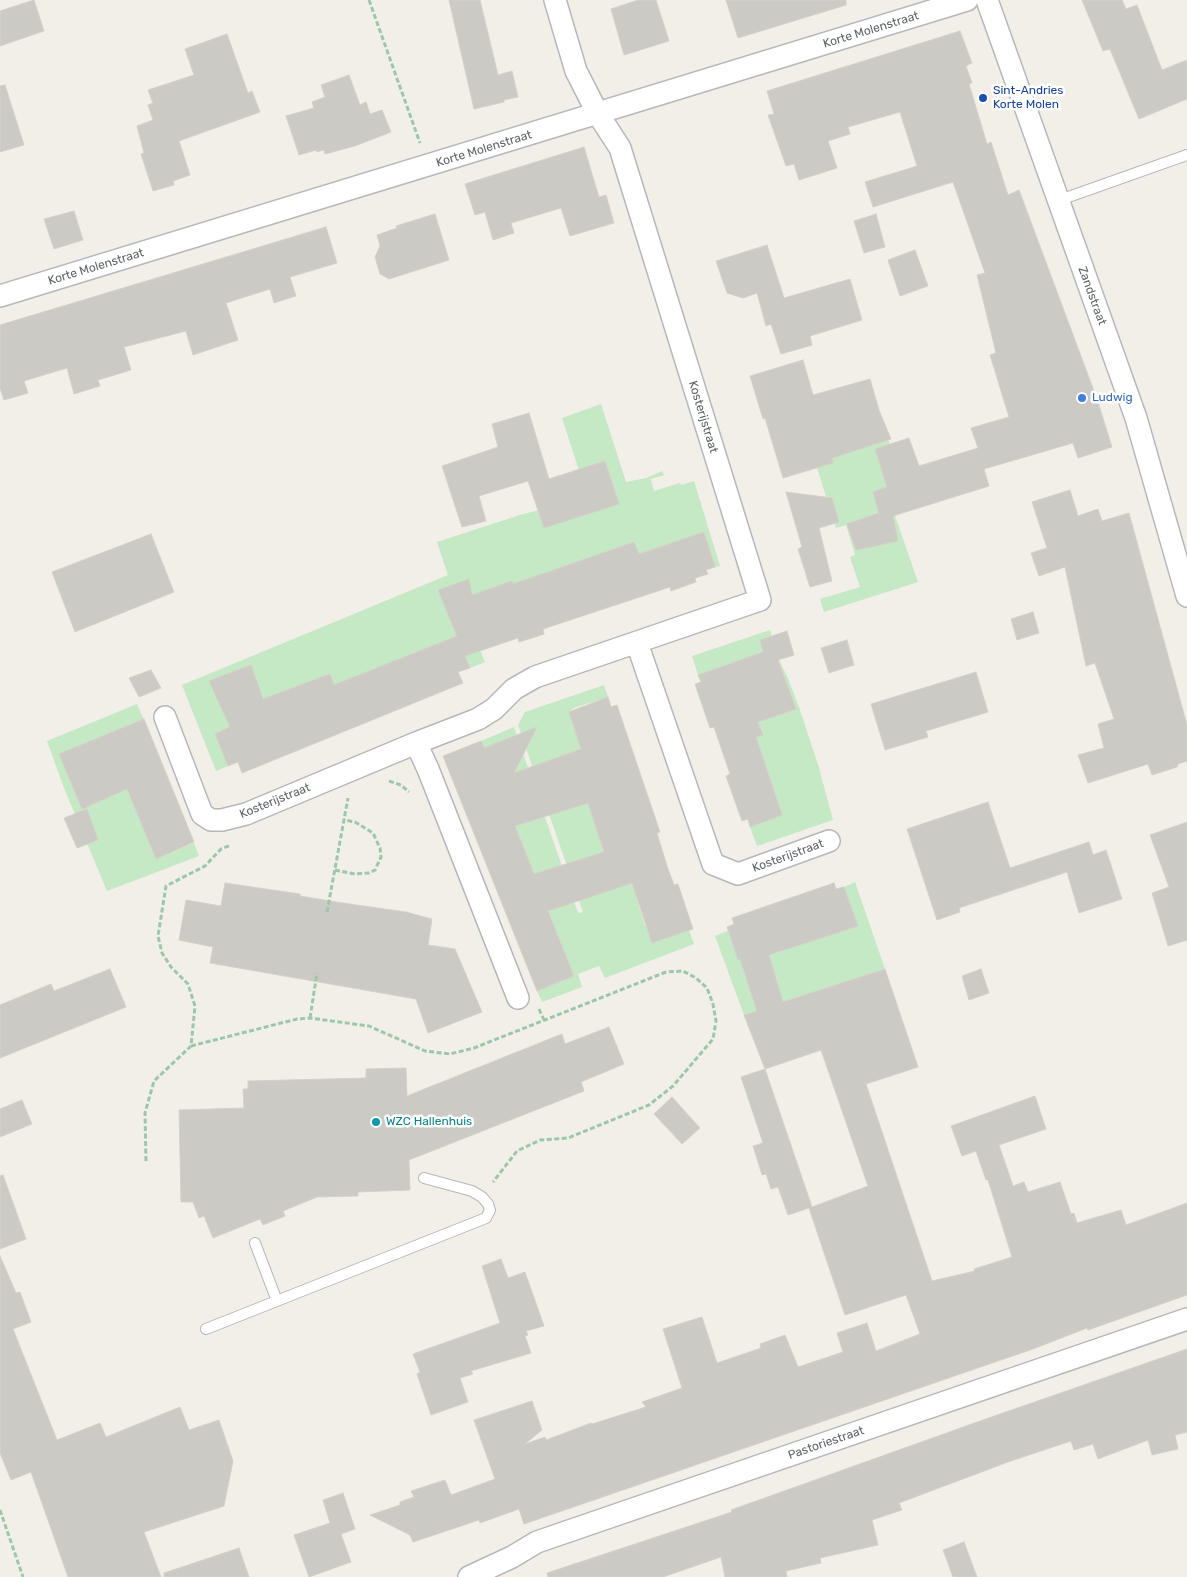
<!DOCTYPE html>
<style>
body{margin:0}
canvas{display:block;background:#f1efe8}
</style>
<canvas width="1187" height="1577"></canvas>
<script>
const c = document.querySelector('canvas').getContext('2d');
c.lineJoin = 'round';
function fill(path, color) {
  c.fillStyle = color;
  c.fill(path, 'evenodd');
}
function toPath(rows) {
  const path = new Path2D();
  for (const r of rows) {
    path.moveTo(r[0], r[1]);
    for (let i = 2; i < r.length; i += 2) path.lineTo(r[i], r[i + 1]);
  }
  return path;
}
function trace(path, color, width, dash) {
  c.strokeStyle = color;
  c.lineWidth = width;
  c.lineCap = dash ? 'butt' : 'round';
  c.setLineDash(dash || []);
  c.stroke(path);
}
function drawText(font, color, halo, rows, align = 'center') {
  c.font = font + ' Rubik,sans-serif';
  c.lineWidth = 5;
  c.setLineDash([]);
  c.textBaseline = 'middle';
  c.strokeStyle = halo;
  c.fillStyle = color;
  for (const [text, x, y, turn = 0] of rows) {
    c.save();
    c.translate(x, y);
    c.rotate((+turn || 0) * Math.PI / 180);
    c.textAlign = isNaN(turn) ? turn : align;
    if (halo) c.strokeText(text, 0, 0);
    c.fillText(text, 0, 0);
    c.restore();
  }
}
const green = toPath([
 [601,404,626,482,646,478,662,471,664,475,651,479,654,491,680,483,681,485,694,481,720,566,715,567,704,533,639,554,634,542,605,552,609,564,573,563,544,573,546,582,516,593,512,581,479,648,485,662,470,668,457,636,334,686,329,674,305,697,215,734,228,766,216,771,182,685,448,575,437,542,523,514,588,498,562,418],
 [880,412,897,469,893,510,918,582,824,612,820,599,860,587,850,557,855,555,846,525,836,528,830,510,835,509,832,498,826,497,817,467,833,462,826,435,812,435,774,447,770,437,847,414,849,421],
 [770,630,779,660,788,678,800,710,819,768,833,820,757,846,750,827,782,815,756,737,763,734,758,722,751,725,742,660,698,675,692,656],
 [604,685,608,697,574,708,569,712,609,832,599,837,606,860,658,843,667,866,631,879,645,926,647,925,652,943,689,930,694,944,605,978,599,966,578,974,582,987,542,1002,537,991,574,976,481,741,514,727,578,913,583,912,518,725,525,712],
 [137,704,144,720,118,767,156,859,194,843,199,856,107,891,64,788,47,741],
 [855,882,885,969,744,1015,715,936,728,931,738,959,753,955,755,960,783,951,856,920,844,887]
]);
const building = toPath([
 [34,0,44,31,0,46,0,11,34,0],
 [449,0,480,0,498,75,512,71,518,97,504,100,504,102,474,109,449,0],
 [638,0,656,0,669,41,624,55,611,9,638,0],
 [726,0,846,0,846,5,738,38,726,0],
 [1082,0,1122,0,1126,9,1137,5,1162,70,1187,60,1187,99,1139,119,1110,49,1103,51,1082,0],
 [960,31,972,63,966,66,972,83,969,84,987,144,991,142,1008,195,1019,190,1097,399,1112,447,1078,458,1073,443,984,469,989,486,893,516,898,541,856,550,847,524,879,513,873,492,887,487,875,449,909,438,919,466,978,448,971,428,1009,417,990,355,996,353,977,275,985,273,953,182,873,207,865,182,917,166,900,112,848,127,850,134,828,141,837,168,799,180,794,164,786,166,768,115,774,114,767,91,960,31],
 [227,34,248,93,252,91,260,112,179,141,190,175,173,181,174,185,153,191,141,154,144,153,137,126,153,120,148,105,153,103,148,90,194,75,185,49,227,34],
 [349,75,360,105,366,102,370,114,382,110,391,132,355,146,325,154,324,150,317,152,316,150,299,155,286,116,314,108,312,102,325,97,321,85,349,75],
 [5,85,24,145,0,152,0,86,5,85],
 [584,147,599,197,606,195,614,223,570,236,561,208,511,223,514,233,493,240,485,212,475,215,465,184,584,147],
 [74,211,83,240,54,249,44,219,74,211],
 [435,214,449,260,389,279,380,274,375,257,380,246,377,235,397,228,396,226,435,214],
 [876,214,885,247,864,253,854,221,876,214],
 [326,227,337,263,290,277,296,296,274,303,270,289,226,303,238,340,193,355,186,331,124,347,131,370,98,380,100,386,74,394,67,368,24,381,28,393,4,400,0,388,0,325,326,227],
 [767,245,784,298,850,279,862,320,810,336,812,345,781,354,771,324,766,326,757,293,743,298,727,293,716,261,767,245],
 [915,250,928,286,900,296,888,260,915,250],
 [803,360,813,395,870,379,879,410,891,439,832,458,833,463,783,478,765,418,763,419,750,376,803,360],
 [529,413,549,479,605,461,619,504,544,528,528,481,479,496,486,521,462,527,442,466,498,447,492,424,529,413],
 [1070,490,1078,516,1098,509,1102,521,1129,513,1187,725,1187,761,1178,764,1177,767,1152,775,1148,764,1088,783,1078,755,1104,748,1098,724,1114,719,1095,663,1086,666,1065,567,1039,576,1031,553,1047,548,1032,502,1070,490],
 [786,492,832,498,839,522,819,528,832,581,810,587,798,549,802,547,786,492],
 [704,532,715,567,706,570,708,574,695,578,696,582,671,591,670,587,543,629,544,634,532,638,519,642,518,638,465,656,470,668,458,672,463,683,242,773,238,762,228,766,215,734,230,727,209,681,251,665,263,699,330,674,334,685,457,636,438,590,469,579,472,595,512,581,513,584,634,542,639,554,704,532],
 [151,534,174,592,75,632,52,572,151,534],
 [1033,612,1039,633,1017,640,1011,619,1033,612],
 [787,631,794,655,778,660,796,709,758,722,763,735,756,737,782,815,750,827,748,819,742,821,726,776,730,774,714,727,710,728,695,684,701,682,698,675,763,652,760,640,787,631],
 [847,640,854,665,829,673,821,648,847,640],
 [151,670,161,688,139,697,129,678,151,670],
 [976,672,988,712,926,731,928,737,885,750,871,704,976,672],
 [608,697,611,707,617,705,660,832,657,833,667,866,674,885,678,884,693,929,652,943,632,883,548,911,574,976,537,991,443,756,481,741,484,748,537,727,514,773,581,749,569,712,608,697],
 [588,803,604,852,534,874,515,826,588,803],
 [144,719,194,842,156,859,127,789,82,809,59,754,144,719],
 [988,802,1010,868,1089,842,1093,855,1106,850,1122,899,1079,913,1067,872,959,908,960,912,937,920,907,829,988,802],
 [87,809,98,840,77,848,64,818,87,809],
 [1187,822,1187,940,1168,946,1152,893,1169,887,1150,835,1187,822],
 [225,883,300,894,300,896,343,903,406,912,432,919,428,945,455,949,482,1012,428,1033,416,999,210,963,213,947,179,940,186,900,221,906,225,883],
 [834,883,836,889,844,887,858,926,769,955,783,1002,885,969,918,1067,866,1084,932,1281,975,1271,974,1269,1012,1257,988,1180,986,1180,976,1151,962,1156,951,1126,1035,1096,1046,1129,999,1145,1013,1186,1024,1182,1028,1192,1060,1182,1071,1214,1074,1213,1077,1223,1121,1210,1126,1225,1187,1203,1187,1295,1088,1330,1087,1328,1033,1349,524,1524,519,1509,480,1523,479,1520,413,1542,410,1535,370,1515,400,1505,400,1502,414,1497,411,1491,445,1480,451,1495,495,1479,474,1420,532,1401,542,1430,525,1444,545,1437,546,1440,591,1423,592,1424,646,1407,642,1402,682,1388,663,1329,702,1317,717,1363,761,1348,760,1344,785,1335,798,1367,843,1352,837,1333,867,1323,876,1351,920,1334,906,1295,845,1315,809,1208,788,1215,778,1187,771,1189,766,1174,762,1175,753,1146,763,1143,741,1077,765,1069,744,1015,757,1011,740,959,738,960,727,927,734,924,732,918,834,883],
 [821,1050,868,1186,812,1207,765,1069,821,1050],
 [110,969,126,1007,0,1058,0,1005,51,984,54,991,110,969],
 [981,969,989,993,969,1000,962,976,981,969],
 [609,1027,624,1064,581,1082,584,1091,409,1160,410,1190,358,1192,358,1196,317,1197,283,1211,285,1216,263,1225,260,1219,213,1238,204,1216,199,1218,193,1202,181,1202,179,1110,244,1108,243,1089,248,1089,248,1081,366,1078,366,1069,406,1068,407,1096,562,1034,565,1044,609,1027],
 [672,1097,700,1128,682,1144,654,1114,672,1097],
 [22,1100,32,1124,0,1137,0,1109,22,1100],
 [3,1175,26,1239,0,1249,0,1176,3,1175],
 [0,1256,16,1293,20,1292,31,1322,13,1329,57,1440,100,1423,106,1437,180,1407,189,1430,219,1420,233,1461,224,1506,144,1532,161,1577,68,1577,31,1472,11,1480,0,1453,0,1256],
 [501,1259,508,1278,525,1272,544,1326,526,1331,528,1335,525,1336,531,1353,471,1371,473,1374,460,1378,468,1402,431,1415,417,1374,420,1372,413,1354,500,1323,482,1266,501,1259],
 [1187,1349,1187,1432,1175,1435,1178,1449,1152,1455,1148,1440,1098,1459,1093,1444,1074,1450,1071,1441,1008,1462,899,1503,902,1510,872,1520,878,1545,820,1558,821,1563,786,1571,787,1577,725,1577,721,1557,663,1577,548,1577,547,1573,732,1512,731,1510,980,1421,1187,1349],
 [343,1493,355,1529,341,1534,351,1562,309,1577,294,1535,330,1523,323,1500,343,1493],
 [964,1542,977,1577,953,1577,943,1550,964,1542],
 [239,1548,249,1577,164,1577,164,1573,239,1548]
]);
const path = toPath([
 [369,0,420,143],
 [389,781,401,785,409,792],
 [335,870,355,874,369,873,375,870,381,857,380,848,373,833,355,822,344,820],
 [327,912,348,798],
 [539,1009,544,1020],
 [310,1018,317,973],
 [191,1046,297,1019,310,1018,369,1026,425,1051,450,1054,474,1048,666,972,683,971,696,978,707,988,713,1004,716,1021,713,1039,673,1086,649,1105,568,1138,540,1140,517,1151,493,1182],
 [146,1161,145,1113,154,1081,191,1046,195,1006,188,984,171,967,162,953,158,936,166,886,205,866,221,849,231,845],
 [0,1510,23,1577]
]);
const lane = toPath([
 [1057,201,1187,155],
 [255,1243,277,1301],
 [206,1329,486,1218,490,1210,488,1204,482,1197,472,1191,424,1178]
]);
const street = toPath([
 [987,0,1136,418,1187,596],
 [0,296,967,0],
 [637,643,713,864,738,874,829,841],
 [165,717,202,814,211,820,222,820,246,814,416,743,478,719,494,709,514,689,535,677,760,600,620,148,598,114,576,71,555,0],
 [416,743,428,769,518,998],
 [469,1577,512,1557,537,1542,1187,1319]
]);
const markers = [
 [983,98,5,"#1a4fb4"],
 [1082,398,5,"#3f7fe0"],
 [376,1122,5,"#0f9aa8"]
];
const streetNames = [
 ["Korte Molenstraat",871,30,-17],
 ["Korte Molenstraat",484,149,-17],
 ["Korte Molenstraat",96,267,-17],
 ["Zandstraat",1092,296,70],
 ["Kosterijstraat",703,417,73],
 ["Kosterijstraat",275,801,-22],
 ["Kosterijstraat",788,856,-20],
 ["Pastoriestraat",826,1443,-19]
];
const transitNames = [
 ["Sint-Andries",993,91],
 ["Korte Molen",993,105]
];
const shopNames = [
 ["Ludwig",1092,398]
];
const cultureNames = [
 ["WZC Hallenhuis",386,1122]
];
fill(green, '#c5e8c5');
fill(building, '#cccac5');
trace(building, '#d6d1c6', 1);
trace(lane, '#b5b8bc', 12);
trace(street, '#b5b8bc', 24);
trace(path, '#9cc7a9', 3, [5, 2.5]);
trace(lane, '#fff', 10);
trace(street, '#fff', 21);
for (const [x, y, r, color] of markers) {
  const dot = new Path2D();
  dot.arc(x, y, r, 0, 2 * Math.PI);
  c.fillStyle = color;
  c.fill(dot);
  trace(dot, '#fff', 2);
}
drawText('12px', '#5f6368', '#fff', streetNames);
drawText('12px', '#164399', '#fff', transitNames, 'left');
drawText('12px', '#366cbe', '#fff', shopNames, 'left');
drawText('12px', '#0d838f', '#fff', cultureNames, 'left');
</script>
